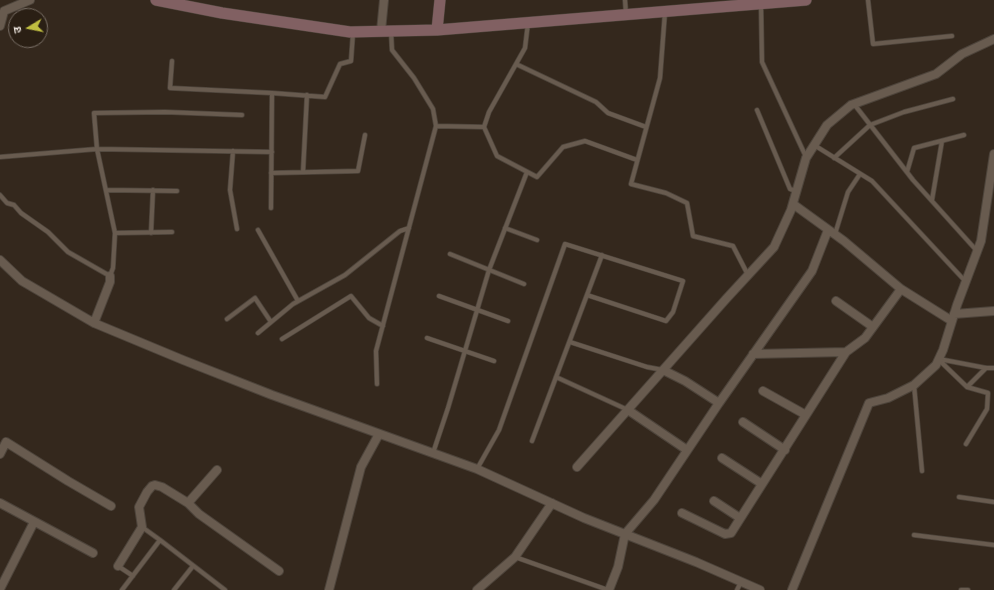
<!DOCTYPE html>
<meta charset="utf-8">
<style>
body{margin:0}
#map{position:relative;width:994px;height:590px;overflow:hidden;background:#34281d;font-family:"Crimson Pro","Noto Sans Devanagari",serif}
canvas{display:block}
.north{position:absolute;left:8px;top:8px;width:40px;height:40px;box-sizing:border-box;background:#2a1f14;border:1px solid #786e65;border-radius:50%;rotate:260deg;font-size:11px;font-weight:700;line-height:16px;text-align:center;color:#ede5de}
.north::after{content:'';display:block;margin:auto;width:14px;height:18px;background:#c0be41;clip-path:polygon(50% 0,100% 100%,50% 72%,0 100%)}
</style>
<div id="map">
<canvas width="994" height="590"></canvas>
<div class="north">उ</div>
</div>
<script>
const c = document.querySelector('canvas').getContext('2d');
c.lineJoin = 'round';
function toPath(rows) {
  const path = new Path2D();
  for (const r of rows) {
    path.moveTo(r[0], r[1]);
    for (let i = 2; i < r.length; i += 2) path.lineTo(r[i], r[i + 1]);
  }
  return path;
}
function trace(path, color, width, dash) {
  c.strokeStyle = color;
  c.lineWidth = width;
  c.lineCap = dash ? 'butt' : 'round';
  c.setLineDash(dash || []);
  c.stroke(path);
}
const lane = toPath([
 [625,0,626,14],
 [868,0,873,44,952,36],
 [761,4,762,62,806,157],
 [665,12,660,78,631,184,666,193,687,203,693,236,733,246,748,275],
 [528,23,525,48,489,112,484,127,497,156,537,177,563,147,585,141,637,160],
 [172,61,170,88,272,93,325,97,340,64,351,61,353,33],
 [516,64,596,102,608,113,646,127],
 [854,104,913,180,977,251],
 [757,110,790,189,796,191],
 [436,126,484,127],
 [814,145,872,181,966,282],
 [233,151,230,190,237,229],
 [0,157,97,149,272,152],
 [834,158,870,125,904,112,953,99],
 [303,172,307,95],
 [907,172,914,148,964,135],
 [271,173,358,171,365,135],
 [106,190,177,191],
 [0,195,7,203,14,205,21,213,48,232,68,252,110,276,113,268,115,233,97,149,94,113,165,112,242,115],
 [932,200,942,141],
 [271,208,272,93],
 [505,228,537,240],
 [258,230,298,301],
 [115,233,172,232],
 [151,233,153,190],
 [835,234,848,192,860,174],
 [450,254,524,284],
 [439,296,508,321],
 [227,319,255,298,271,322],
 [258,333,293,304,345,275,400,231,409,228],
 [427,338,494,361],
 [282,339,351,296,369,318,383,326],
 [570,342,647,367,663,370],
 [939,359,986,368,994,368],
 [939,360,967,387,988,393,987,409,966,444],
 [556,377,628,410],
 [377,384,376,351,436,126,433,109,414,78,392,50,391,31],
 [914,385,922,471],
 [967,387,986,368],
 [532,441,602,255],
 [433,453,448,408,489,270,527,172],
 [477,469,499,430,565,244,683,281,673,312,666,321,587,295],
 [959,497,994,502],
 [142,527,160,540],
 [914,535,994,545],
 [515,557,608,590],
 [118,566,133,576],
 [122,590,160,540,225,590],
 [174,590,193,566],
 [737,590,741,582],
 [961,590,968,590]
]);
const street = toPath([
 [0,26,4,11,30,0],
 [381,31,384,0],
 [793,204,844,241,901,289,952,321],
 [0,260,22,281,94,323,183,360,272,395,477,469,584,518,696,562,760,590],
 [836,301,873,327],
 [954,314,994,311],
 [94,323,110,282,110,276],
 [753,354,846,352],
 [663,370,685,381,719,403],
 [763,391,806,415],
 [628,410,687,450],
 [743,422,785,450],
 [0,454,6,442,68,481,111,506],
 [722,458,762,484],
 [577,467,726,299,774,247,791,210,806,158,827,125,851,105,936,74,962,54,994,39],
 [714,501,740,518],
 [0,503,93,553],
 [188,503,217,470],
 [682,513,725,534,731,533,846,352,865,338,901,289],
 [118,566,142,527,139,507,147,492,152,486,155,485,162,487,188,503,199,514,279,571],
 [0,589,34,522],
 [329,590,361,467,379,434],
 [477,590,515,557,552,503],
 [609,590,618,567,625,534,654,500,719,403,812,271,828,230],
 [792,590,869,403,888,398,914,385,936,365,943,350,957,305,981,241,994,154]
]);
const secondary = toPath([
 [156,0,222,13,350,32,437,30,806,0],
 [437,30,440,0]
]);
trace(lane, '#4d443b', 5.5);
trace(street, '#4d443b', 10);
trace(secondary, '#4d443b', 12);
trace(lane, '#685b4f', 4);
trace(street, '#685b4f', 8);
trace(secondary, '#816062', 11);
</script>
